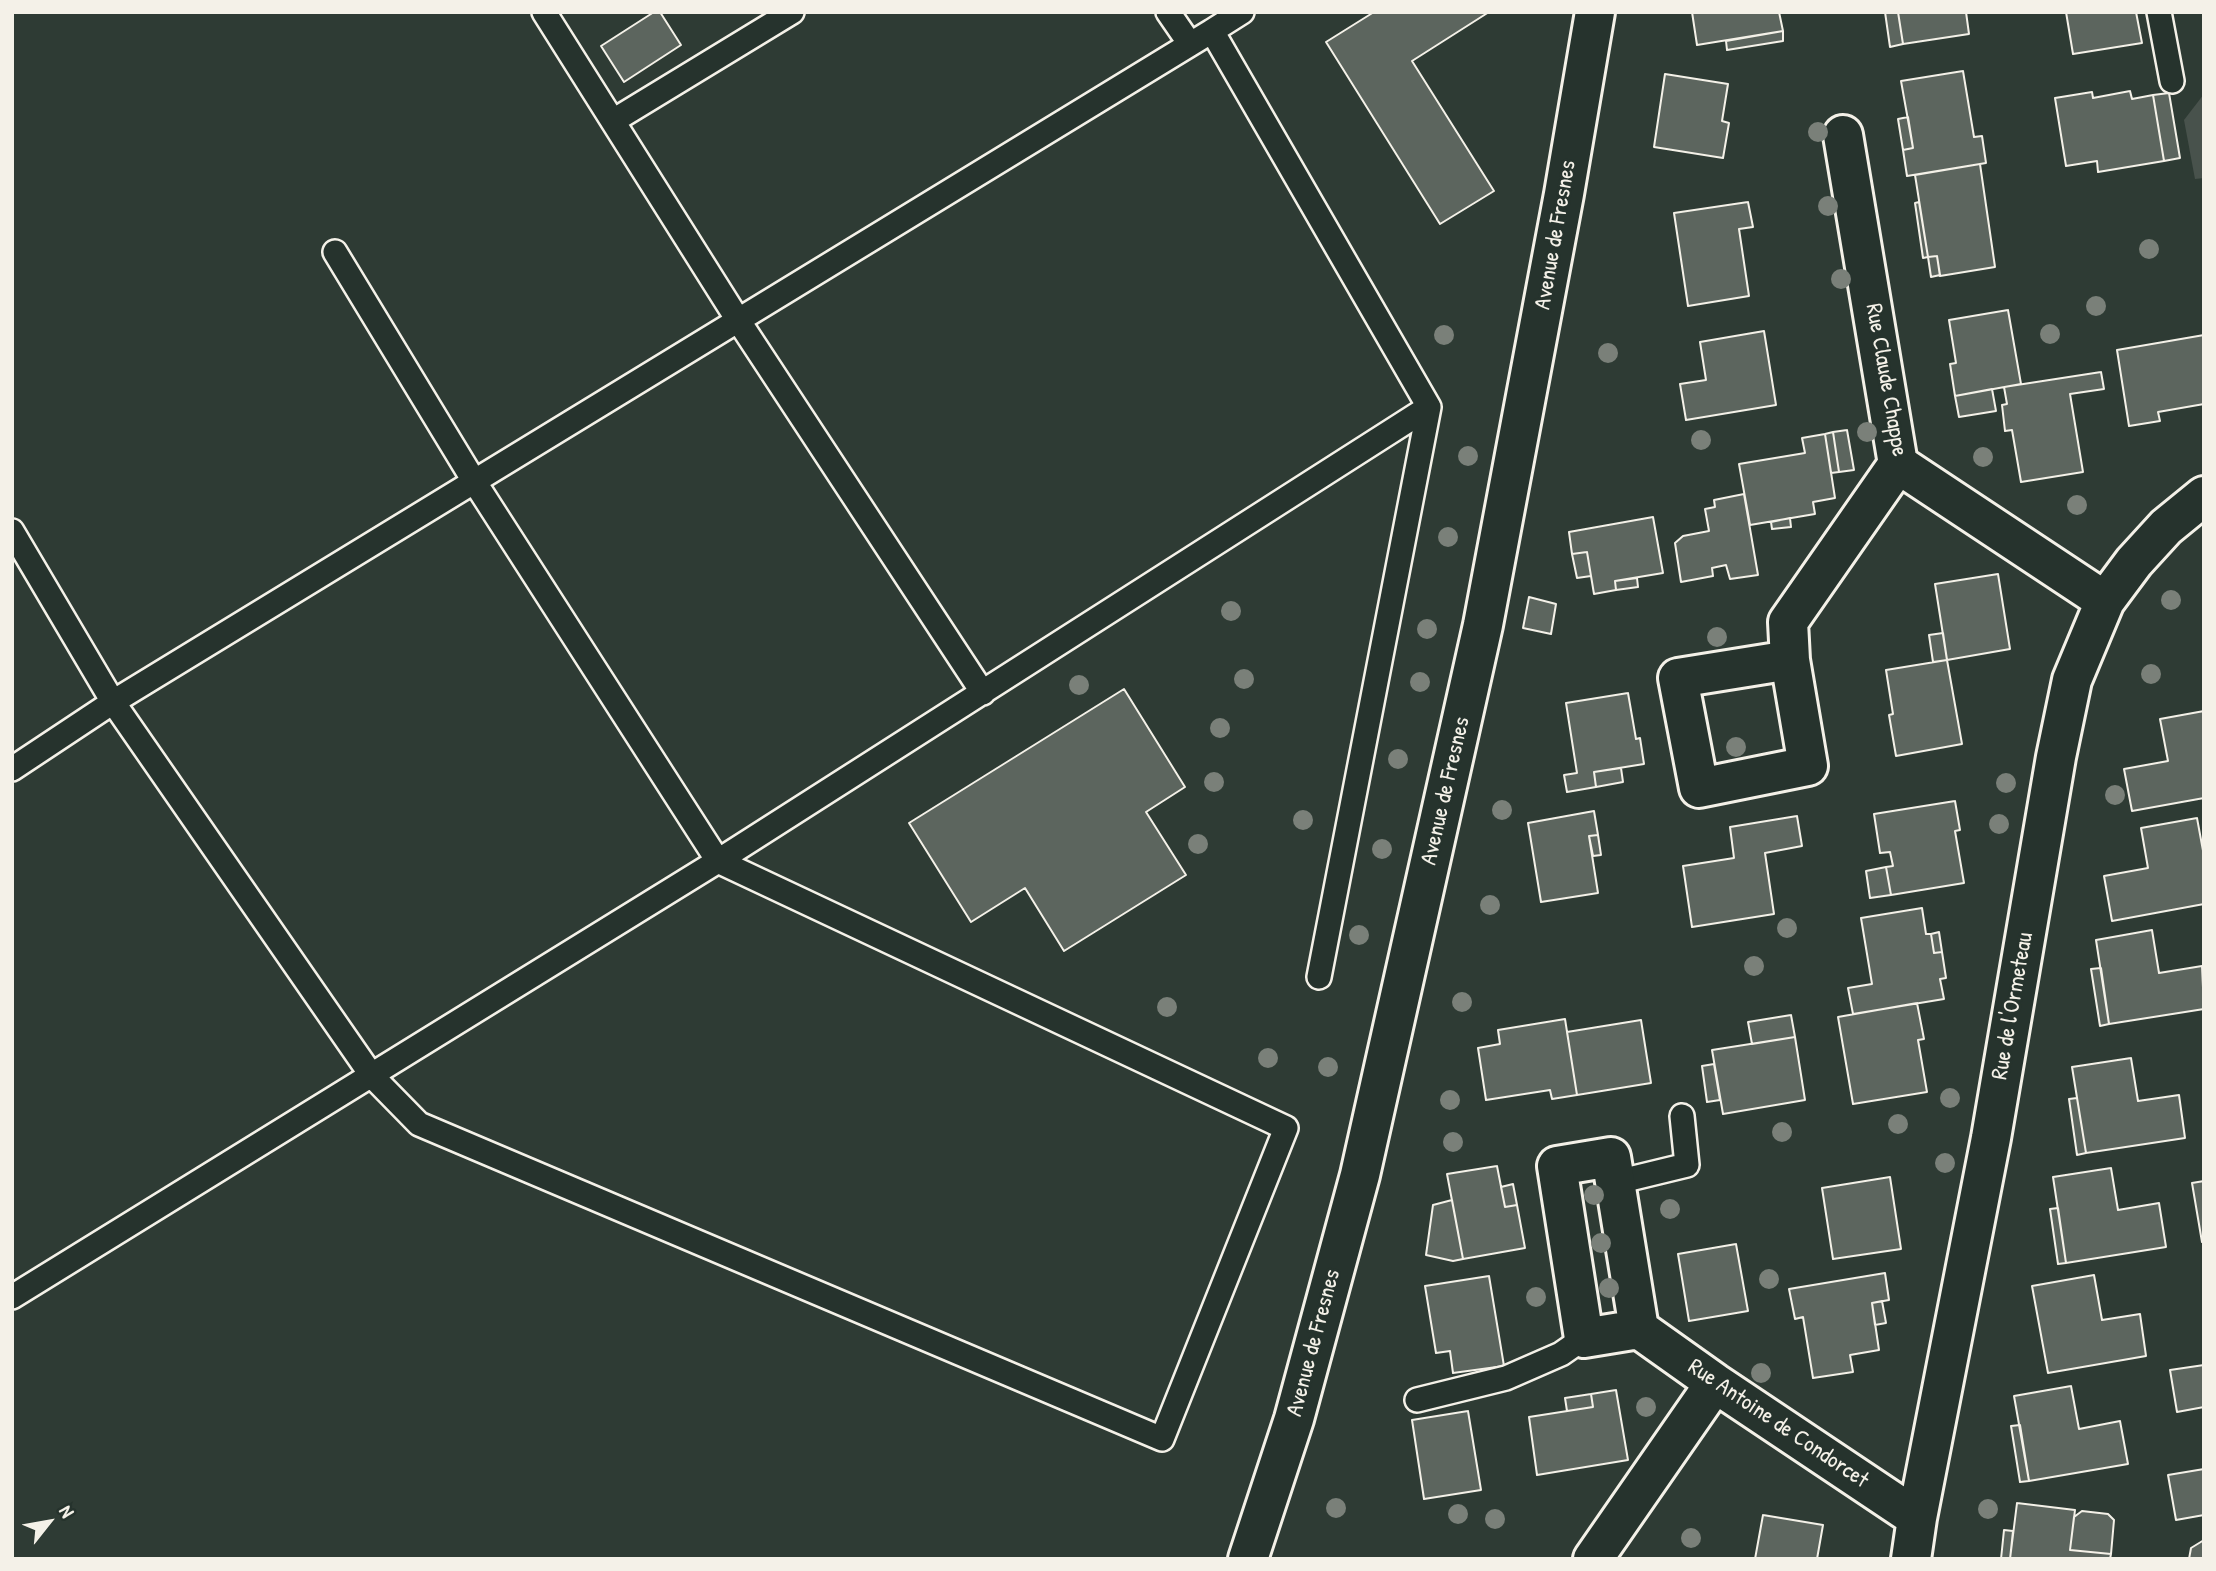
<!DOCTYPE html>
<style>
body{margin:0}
#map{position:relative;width:2216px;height:1571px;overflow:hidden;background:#2e3b34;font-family:"Patrick Hand",sans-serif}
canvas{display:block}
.frame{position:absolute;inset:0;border:14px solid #f4f1e8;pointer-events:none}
.north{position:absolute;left:14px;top:1487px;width:70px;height:70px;-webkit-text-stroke:5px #26332d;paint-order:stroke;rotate:59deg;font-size:19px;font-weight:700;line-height:28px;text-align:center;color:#f4f1e8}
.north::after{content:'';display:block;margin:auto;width:24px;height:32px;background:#f4f1e8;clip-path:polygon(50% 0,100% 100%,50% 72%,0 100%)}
</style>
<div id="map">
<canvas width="2216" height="1571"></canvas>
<div class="frame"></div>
<div class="north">N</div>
</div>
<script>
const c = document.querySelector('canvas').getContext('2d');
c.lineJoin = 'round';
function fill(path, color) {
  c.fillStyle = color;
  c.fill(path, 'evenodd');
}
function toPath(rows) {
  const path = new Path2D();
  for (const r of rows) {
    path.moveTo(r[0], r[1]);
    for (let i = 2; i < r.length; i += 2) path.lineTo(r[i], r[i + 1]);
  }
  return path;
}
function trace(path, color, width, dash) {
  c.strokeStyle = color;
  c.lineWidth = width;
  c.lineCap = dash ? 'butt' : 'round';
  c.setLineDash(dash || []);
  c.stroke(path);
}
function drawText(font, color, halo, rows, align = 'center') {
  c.font = font + ' "Patrick Hand",sans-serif';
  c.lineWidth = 5;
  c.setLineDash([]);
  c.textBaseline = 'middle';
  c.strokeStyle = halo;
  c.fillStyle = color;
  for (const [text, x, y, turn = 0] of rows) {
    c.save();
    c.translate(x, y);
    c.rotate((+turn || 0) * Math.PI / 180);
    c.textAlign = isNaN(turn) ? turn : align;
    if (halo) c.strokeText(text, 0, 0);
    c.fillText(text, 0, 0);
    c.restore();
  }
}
const green = toPath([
 [2204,94,2204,178,2195,179,2184,120]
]);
const building = toPath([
 [654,12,660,12,681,45,624,82,601,46,654,12],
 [1374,12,1489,12,1412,61,1494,191,1440,224,1326,42,1374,12],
 [1692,12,1779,12,1783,31,1697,45,1692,12],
 [1885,12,1898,12,1903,44,1890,47,1885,12],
 [1898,12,1966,12,1969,34,1903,44,1898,12],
 [2066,12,2136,12,2142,43,2073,54,2066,12],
 [1783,31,1783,41,1727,50,1726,41,1783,31],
 [1963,71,1974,137,1982,136,1986,163,1907,176,1903,150,1913,148,1901,81,1963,71],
 [1665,74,1728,84,1722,121,1729,123,1723,158,1654,147,1665,74],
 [2130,91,2132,99,2153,95,2164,161,2098,172,2097,161,2066,166,2055,98,2092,92,2093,98,2130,91],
 [2169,93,2180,158,2164,161,2153,95,2169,93],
 [1908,117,1913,148,1903,150,1898,119,1908,117],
 [1980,164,1995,267,1940,276,1937,256,1928,257,1915,175,1980,164],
 [1748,202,1753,227,1739,229,1749,296,1688,306,1674,213,1748,202],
 [1919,202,1928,257,1923,258,1915,203,1919,202],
 [1937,256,1940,275,1931,277,1928,257,1937,256],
 [2008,310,2021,384,1955,396,1950,364,1956,363,1949,320,2008,310],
 [1764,331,1776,405,1686,420,1680,384,1706,380,1700,342,1764,331],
 [2204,335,2204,404,2158,412,2160,421,2129,426,2117,350,2204,335],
 [2101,372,2104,389,2070,394,2083,472,2021,482,2012,430,2005,431,2002,405,2007,404,2004,387,2101,372],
 [1992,389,1996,411,1959,417,1955,396,1992,389],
 [1847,430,1854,470,1839,472,1833,432,1847,430],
 [1833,432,1839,472,1831,473,1825,434,1833,432],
 [1825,434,1835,498,1813,502,1815,514,1750,525,1739,464,1805,453,1802,438,1825,434],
 [1744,494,1758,575,1730,579,1726,565,1712,568,1713,576,1681,582,1675,543,1683,536,1709,531,1705,509,1715,507,1714,500,1744,494],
 [1653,517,1663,573,1615,581,1616,590,1594,594,1587,552,1572,554,1569,532,1653,517],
 [1790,518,1791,527,1772,529,1771,522,1790,518],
 [1587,552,1591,576,1577,578,1572,554,1587,552],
 [1998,574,2010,649,1947,660,1935,584,1998,574],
 [1637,578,1638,587,1616,590,1615,581,1637,578],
 [1529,597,1556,604,1551,634,1523,628,1529,597],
 [1943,633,1947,660,1933,662,1929,635,1943,633],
 [1947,660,1962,744,1896,756,1889,715,1893,714,1886,670,1947,660],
 [1124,689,1185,787,1146,812,1186,875,1064,951,1025,888,971,922,909,823,1124,689],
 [1628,693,1636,739,1640,738,1644,764,1594,772,1596,787,1567,792,1564,775,1577,773,1566,703,1628,693],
 [2204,711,2204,798,2132,811,2124,769,2168,761,2160,719,2204,711],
 [1621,768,1623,782,1596,787,1594,772,1621,768],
 [1955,801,1960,830,1955,831,1964,883,1891,895,1886,867,1893,866,1890,852,1880,853,1874,814,1955,801],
 [1594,811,1598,835,1589,836,1598,893,1541,902,1528,823,1594,811],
 [1797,816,1802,846,1765,853,1774,914,1692,927,1683,866,1734,858,1730,827,1797,816],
 [2197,818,2204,856,2204,904,2112,921,2104,876,2148,868,2141,828,2197,818],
 [1598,835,1601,855,1593,856,1589,836,1598,835],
 [1886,867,1891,895,1870,898,1866,871,1886,867],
 [1922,908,1926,934,1931,934,1934,953,1942,952,1946,978,1940,979,1944,999,1853,1014,1848,988,1872,984,1861,918,1922,908],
 [2152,930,2159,973,2202,966,2204,1009,2109,1024,2096,940,2152,930],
 [1939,932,1942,952,1934,953,1931,934,1939,932],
 [2101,968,2109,1024,2100,1026,2091,969,2101,968],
 [1917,1003,1924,1039,1918,1040,1927,1092,1853,1104,1838,1017,1917,1003],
 [1791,1015,1795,1037,1752,1044,1748,1022,1791,1015],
 [1565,1019,1577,1095,1552,1099,1550,1090,1486,1100,1478,1048,1500,1044,1498,1030,1565,1019],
 [1641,1020,1651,1083,1577,1095,1567,1032,1641,1020],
 [1795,1037,1805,1100,1723,1114,1712,1050,1795,1037],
 [2131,1058,2138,1101,2179,1095,2185,1138,2086,1153,2072,1067,2131,1058],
 [1714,1064,1720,1100,1707,1102,1702,1066,1714,1064],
 [2077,1098,2086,1153,2077,1155,2069,1099,2077,1098],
 [1497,1166,1505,1207,1517,1205,1525,1248,1463,1259,1447,1174,1497,1166],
 [2111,1168,2118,1210,2159,1203,2166,1247,2066,1263,2053,1177,2111,1168],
 [1890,1177,1901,1249,1833,1259,1822,1188,1890,1177],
 [2204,1181,2204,1241,2202,1242,2192,1183,2204,1181],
 [1513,1184,1517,1205,1505,1207,1501,1187,1513,1184],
 [1452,1200,1463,1259,1453,1261,1426,1255,1433,1205,1452,1200],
 [2058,1208,2066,1263,2058,1264,2050,1209,2058,1208],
 [1736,1244,1748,1311,1689,1321,1678,1254,1736,1244],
 [1885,1273,1889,1300,1872,1303,1879,1350,1850,1355,1853,1372,1813,1378,1803,1317,1795,1319,1789,1289,1885,1273],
 [2094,1275,2102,1320,2140,1314,2146,1356,2048,1373,2032,1286,2094,1275],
 [1489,1276,1504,1366,1453,1373,1450,1351,1436,1353,1425,1286,1489,1276],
 [1882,1301,1886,1323,1875,1325,1872,1303,1882,1301],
 [2204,1365,2204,1407,2177,1412,2170,1370,2204,1365],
 [2071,1386,2079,1429,2120,1421,2128,1464,2029,1481,2014,1396,2071,1386],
 [1616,1390,1628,1460,1537,1475,1529,1417,1593,1407,1591,1394,1616,1390],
 [1591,1394,1593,1407,1567,1411,1565,1398,1591,1394],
 [1468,1411,1481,1490,1424,1499,1412,1420,1468,1411],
 [2020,1425,2029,1481,2020,1482,2011,1426,2020,1425],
 [2204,1469,2204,1515,2176,1520,2168,1475,2204,1469],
 [2017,1503,2075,1510,2070,1550,2111,1554,2110,1559,2010,1559,2017,1503],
 [2082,1511,2108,1514,2114,1520,2111,1554,2070,1550,2074,1517,2082,1511],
 [1763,1515,1823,1525,1817,1559,1755,1559,1763,1515],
 [2004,1530,2013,1531,2010,1559,2001,1559,2004,1530],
 [2204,1540,2204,1559,2189,1559,2191,1548,2204,1540]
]);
const service = toPath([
 [544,12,738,320,983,693],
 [1168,12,1190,44],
 [2159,12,2172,81],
 [613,121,792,12],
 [12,531,113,702,372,1076,419,1124,1162,1439,1286,1128,718,861,474,481,335,252],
 [12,769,113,702,1212,31],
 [1319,977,1429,407],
 [1617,1182,1687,1165,1682,1116],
 [12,1297,718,861,1429,407,1212,31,1242,12],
 [1417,1400,1506,1378,1561,1354,1584,1338]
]);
const minor = toPath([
 [1843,135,1898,464,2105,601],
 [1790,660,1808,766,1699,788,1678,678,1790,660,1788,622,1898,464],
 [1639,1329,1584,1338,1557,1166,1611,1157,1639,1329,1715,1383,1917,1518],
 [1593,1559,1715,1383],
 [1911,1559,1917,1518,1991,1138,2056,757,2072,680,2105,601,2134,562,2166,527,2204,496]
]);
const tertiary = toPath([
 [1248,1559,1294,1419,1360,1175,1483,625,1564,194,1595,12]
]);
const trees = [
 [1818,132],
 [1828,206],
 [2149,249],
 [1841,279],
 [2096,306],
 [2050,334],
 [1444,335],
 [1608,353],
 [1867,432],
 [1701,440],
 [1468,456],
 [1983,457],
 [2077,505],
 [1448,537],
 [2171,600],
 [1231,611],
 [1427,629],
 [1717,637],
 [2151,674],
 [1244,679],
 [1420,682],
 [1079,685],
 [1220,728],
 [1736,747],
 [1398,759],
 [1214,782],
 [2006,783],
 [2115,795],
 [1502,810],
 [1303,820],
 [1999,824],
 [1198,844],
 [1382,849],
 [1490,905],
 [1787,928],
 [1359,935],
 [1754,966],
 [1462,1002],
 [1167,1007],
 [1268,1058],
 [1328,1067],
 [1950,1098],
 [1450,1100],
 [1898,1124],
 [1782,1132],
 [1453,1142],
 [1945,1163],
 [1594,1195],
 [1670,1209],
 [1601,1243],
 [1769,1279],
 [1609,1288],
 [1536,1297],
 [1761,1373],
 [1646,1407],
 [1336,1508],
 [1988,1509],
 [1458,1514],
 [1495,1519],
 [1691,1538]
];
const streetNames = [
 ["Avenue de Fresnes",1556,235,-80],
 ["Rue Claude Chappe",1886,380,80],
 ["Avenue de Fresnes",1446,791,-77],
 ["Rue de l'Ormeteau",2013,1006,-80],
 ["Avenue de Fresnes",1314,1343,-75],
 ["Rue Antoine de Condorcet",1778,1424,34]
];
fill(green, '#48524c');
fill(building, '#5c655e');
trace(building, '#f4f1e8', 2);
trace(service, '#f4f1e8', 28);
trace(minor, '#f4f1e8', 44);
trace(tertiary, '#f4f1e8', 44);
trace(service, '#26332d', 23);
trace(minor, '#26332d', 38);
trace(tertiary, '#26332d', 38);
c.fillStyle = '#7a8079';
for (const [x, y] of trees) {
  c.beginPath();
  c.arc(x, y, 10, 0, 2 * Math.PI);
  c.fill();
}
drawText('23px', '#f4f1e8', '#26332d', streetNames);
</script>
